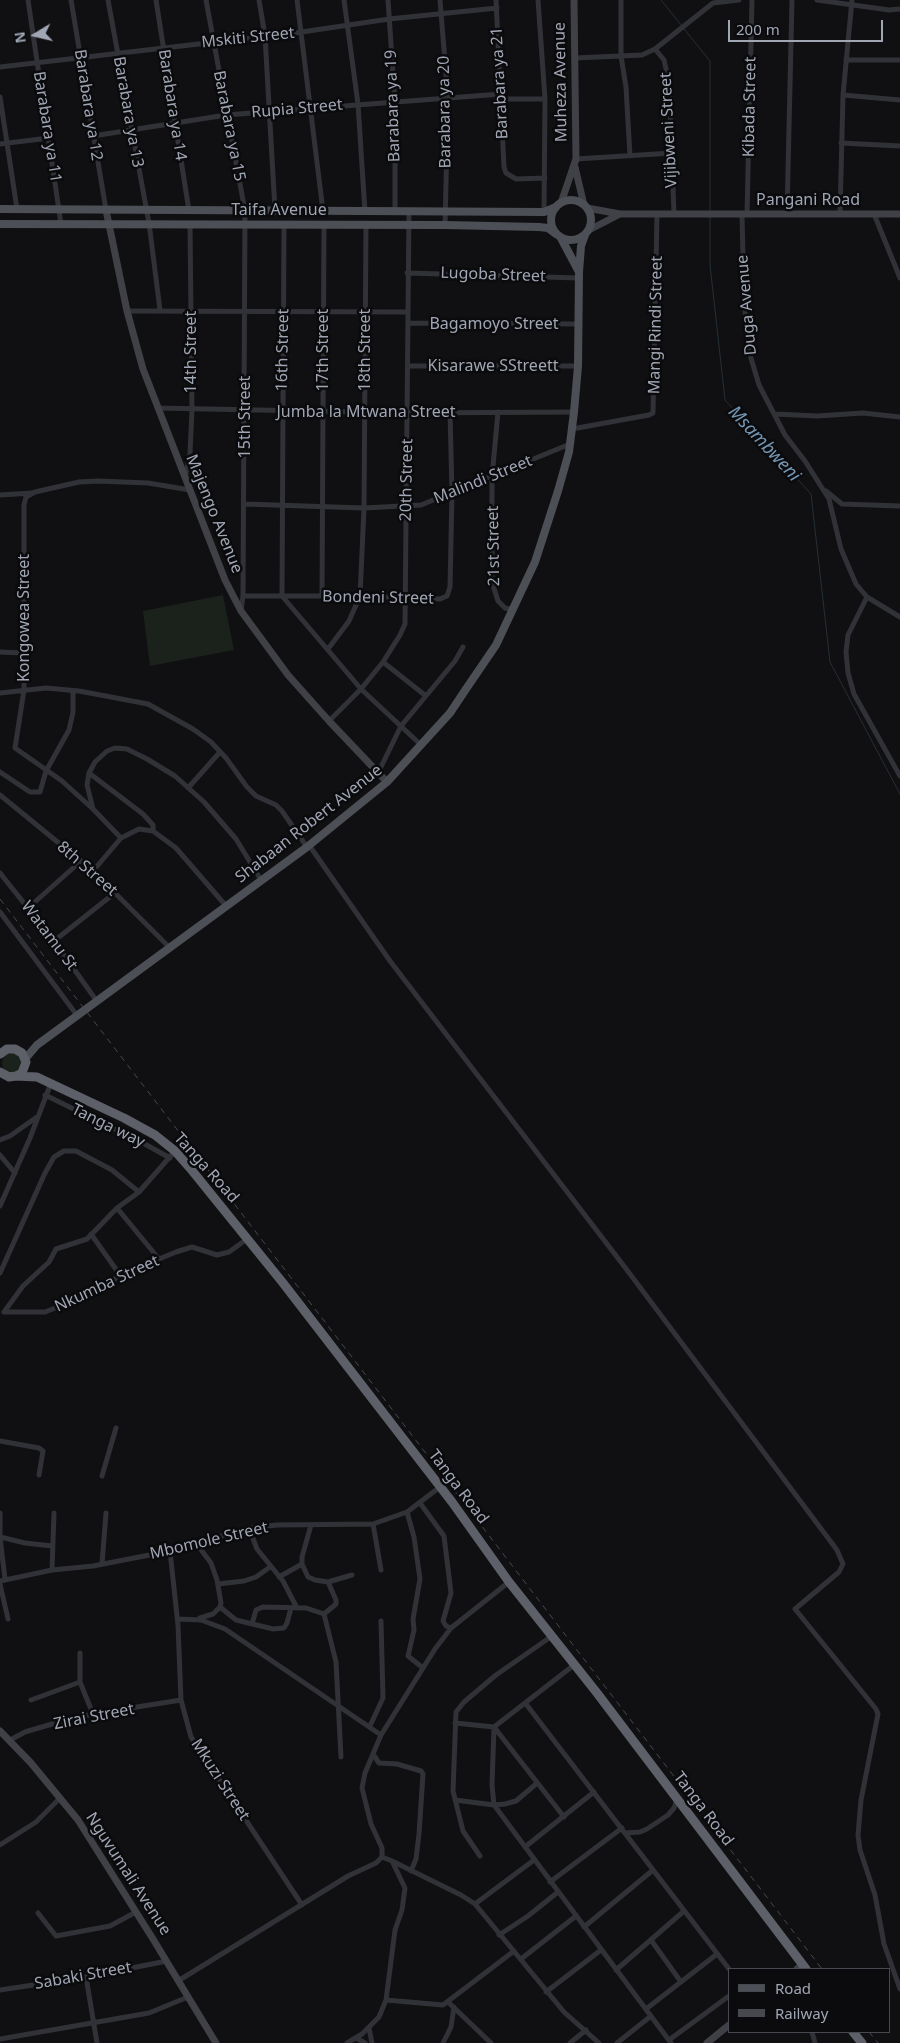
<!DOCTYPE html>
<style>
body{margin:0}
#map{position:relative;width:900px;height:2043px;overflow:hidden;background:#101012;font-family:"Noto Sans",sans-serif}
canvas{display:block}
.legend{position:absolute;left:728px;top:1968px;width:162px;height:65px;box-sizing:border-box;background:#0b0b0d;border:1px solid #474950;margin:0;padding:6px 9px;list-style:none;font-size:15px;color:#a0a6b4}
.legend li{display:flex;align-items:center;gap:10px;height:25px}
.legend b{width:25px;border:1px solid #474950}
.north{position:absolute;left:10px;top:10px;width:50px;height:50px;-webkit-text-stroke:4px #0b0b0d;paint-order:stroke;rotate:261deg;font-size:14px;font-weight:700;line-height:20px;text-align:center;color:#a0a6b4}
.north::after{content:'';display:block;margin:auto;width:18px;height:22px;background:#a0a6b4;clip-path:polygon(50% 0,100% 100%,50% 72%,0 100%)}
.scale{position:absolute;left:728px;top:20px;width:155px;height:22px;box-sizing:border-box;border:2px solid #a0a6b4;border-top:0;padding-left:6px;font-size:15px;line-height:18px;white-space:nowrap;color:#a0a6b4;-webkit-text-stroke:4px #0b0b0d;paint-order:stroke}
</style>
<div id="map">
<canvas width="900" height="2043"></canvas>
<ul class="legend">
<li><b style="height:6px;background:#4d4f56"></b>Road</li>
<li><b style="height:6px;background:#46484e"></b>Railway</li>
</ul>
<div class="north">N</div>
<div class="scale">200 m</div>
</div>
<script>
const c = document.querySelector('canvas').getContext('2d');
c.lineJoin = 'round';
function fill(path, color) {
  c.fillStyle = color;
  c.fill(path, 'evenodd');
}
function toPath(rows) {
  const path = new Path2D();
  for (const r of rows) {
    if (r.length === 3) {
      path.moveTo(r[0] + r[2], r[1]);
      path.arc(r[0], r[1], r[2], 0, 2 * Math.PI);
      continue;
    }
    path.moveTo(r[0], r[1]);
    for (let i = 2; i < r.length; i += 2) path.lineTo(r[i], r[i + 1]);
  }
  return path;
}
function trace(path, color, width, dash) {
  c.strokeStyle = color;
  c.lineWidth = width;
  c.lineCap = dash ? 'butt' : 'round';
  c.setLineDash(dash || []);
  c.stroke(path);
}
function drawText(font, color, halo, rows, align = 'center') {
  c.font = font + ' "Noto Sans",sans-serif';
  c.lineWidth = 5;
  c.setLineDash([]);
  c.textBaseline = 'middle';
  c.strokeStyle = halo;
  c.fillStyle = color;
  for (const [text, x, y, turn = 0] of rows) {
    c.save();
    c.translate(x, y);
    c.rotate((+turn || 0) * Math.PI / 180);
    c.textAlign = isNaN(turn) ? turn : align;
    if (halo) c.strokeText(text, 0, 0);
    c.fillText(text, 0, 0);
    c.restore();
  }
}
const green = toPath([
 [223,595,234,650,150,666,143,611],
 [12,1063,10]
]);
const stream = toPath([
 [661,0,682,26],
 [684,29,710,61,710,211],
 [710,217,710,265,725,400,811,494,830,662,900,794]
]);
const street = toPath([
 [28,0,61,224],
 [71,0,106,210],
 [108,0,149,223,160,310],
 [156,0,189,211],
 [206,0,245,211,243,596,241,611],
 [259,0,265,36,275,210],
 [297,0,323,211],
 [344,0,358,104,365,212],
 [388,0,395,103,395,211],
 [440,0,448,99,445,225],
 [496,0,504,167,506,173,516,179,545,178],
 [538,0,545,99,544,212],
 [621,0,621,56,626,87,630,156],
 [817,0,889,10,900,9],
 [655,49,664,60,667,73,670,101,674,214],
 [575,58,642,55,655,49,713,3,739,0],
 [846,60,900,60],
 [0,67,302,32,389,19,497,8],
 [843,95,900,100],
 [0,97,17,209],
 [502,99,545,99],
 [93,136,226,115,501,94],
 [841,143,900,146],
 [0,144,49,138],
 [576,159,672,153],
 [747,214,752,0],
 [787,214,792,0],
 [840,214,843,95,852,0],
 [874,214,900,278],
 [742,215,744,298,748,348,759,385,785,435,805,461,829,499,841,549,856,584,867,597,900,617],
 [284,224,282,596,361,689,420,744],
 [407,273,579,278],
 [127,311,407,312],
 [408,323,579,324],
 [409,366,578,366],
 [157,408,408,413,574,412],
 [498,412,492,477,492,582,498,601,505,608,513,610],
 [775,414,817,416,863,413,900,417],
 [572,429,649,415,653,413,657,214],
 [185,479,190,453,192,410,190,223],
 [826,491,842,504,900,506],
 [0,495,32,493],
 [244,504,364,508,421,505,570,444],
 [243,596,360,596,440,599,447,596,450,587,452,493,450,412],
 [322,596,324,224],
 [867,597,848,635,846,652,848,673,854,694,900,776],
 [328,649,349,621,360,596,364,508,366,224],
 [0,652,23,653],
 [383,662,426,696],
 [0,693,46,688,79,691,148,704,193,729,211,742,226,758,247,787,256,796,276,805,282,811,307,847],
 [329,721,361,689,383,662,400,635,405,624,409,211],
 [0,772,30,792,40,792,46,771,69,730,73,712,73,691],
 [89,773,143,814,153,825,153,831],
 [378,773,401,726,455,661,463,647],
 [188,788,220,752],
 [0,795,93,871,170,948],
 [93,809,62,781,15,748,24,690,24,505,26,497,35,492,79,482,98,481,148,483,190,490],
 [121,838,93,809,87,785,89,773,95,762,107,751,115,748,127,749,147,759,175,776,204,802,236,839,261,880],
 [309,845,390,961,627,1270,837,1550,843,1564,839,1572,795,1609,876,1709,878,1714,861,1800,858,1835,860,1850,875,1895,884,1944,900,1989],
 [93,871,121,838,139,829,153,831,176,848,227,907],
 [0,873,54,941,96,1000],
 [28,908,81,861],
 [0,912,76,1014],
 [54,941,116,892],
 [45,1095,143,1143,170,1158],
 [0,1140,10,1136,37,1117],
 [0,1155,15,1173],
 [0,1206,30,1138,51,1083],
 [117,1208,159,1259],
 [91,1234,120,1275],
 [0,1273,45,1173,54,1157,64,1151,76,1151,112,1170,139,1192],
 [4,1312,45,1312,93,1293,110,1283,120,1275,176,1252,192,1247,217,1255,229,1252,247,1239],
 [4,1312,23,1286,49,1262,56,1249,87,1239,117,1208,139,1192,175,1151],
 [0,1441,39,1448,43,1451,39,1475],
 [102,1476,116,1428],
 [420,1503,444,1536,451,1593,443,1621,446,1626,451,1628],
 [407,1512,414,1537,420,1579,413,1619,414,1630,408,1656,423,1668],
 [0,1513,0,1537,5,1579],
 [373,1524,381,1570],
 [311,1525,302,1557,302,1564,308,1577,315,1580,328,1582,352,1575],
 [249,1528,257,1549,283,1581,297,1608],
 [0,1537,25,1543,52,1546],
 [196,1543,211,1563,217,1580,221,1603,220,1607,213,1614,200,1618],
 [170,1551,178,1625,181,1700,191,1737,302,1905],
 [102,1564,106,1513],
 [52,1570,54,1513],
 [279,1577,302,1564],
 [0,1581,52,1570,93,1566,170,1551,249,1528,277,1525,373,1524,407,1512,440,1487],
 [0,1584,8,1619],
 [218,1584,244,1581,256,1577,270,1567],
 [220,1607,236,1620,273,1629,284,1628,287,1623,291,1608],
 [324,1614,336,1604,336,1600,328,1582],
 [177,1619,201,1620,225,1629,381,1735],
 [252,1624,256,1610,263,1607,306,1608,324,1614,336,1662,341,1757],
 [80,1653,80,1682,93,1714],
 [574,1665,494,1727,492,1785,494,1805,671,2043],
 [31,1700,80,1682],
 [526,1704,729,1969],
 [455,1723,494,1727,564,1817],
 [370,1726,383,1698,381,1621],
 [10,1740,25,1732,62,1721,93,1714,181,1700],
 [373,1754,379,1763,397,1764,421,1771,423,1774,419,1834,416,1859,411,1871],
 [455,1800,494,1805,505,1804,516,1801,536,1784],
 [625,1833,640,1832,647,1829,668,1815,674,1808,677,1800],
 [0,1845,36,1822,60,1798],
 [525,1847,594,1792],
 [480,1856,463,1831,453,1791,456,1712,464,1702,496,1675,552,1636],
 [392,1861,461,1895,475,1904,564,2012,599,2043],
 [550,1882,622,1828],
 [475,1904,534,1860],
 [38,1913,56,1936,110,1926,136,1912],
 [584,1927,653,1870],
 [499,1935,528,1916,558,1892],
 [651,1940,681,1982],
 [521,1959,576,1916],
 [616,1970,684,1911],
 [86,1977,97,2043],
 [178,1981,348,1876,376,1863,382,1857,382,1848,371,1824,362,1788,365,1773,381,1735,435,1649,451,1628,509,1582],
 [0,1990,86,1977,167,1961],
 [546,1992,601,1950],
 [386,2000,443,2005,514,1951],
 [448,2002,491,2043],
 [646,2009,717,1954],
 [369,2028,372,2043],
 [812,2032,815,2043],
 [356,2038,365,2043],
 [0,2039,149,2013,188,1997],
 [669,2040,729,1996],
 [347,2043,362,2034,379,2017,386,2000,395,1930,402,1910,405,1888,392,1861,382,1857],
 [443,2043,451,2027,454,2007],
 [570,2043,586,2030],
 [617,2043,651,2016]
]);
const secondary = toPath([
 [575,167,584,205],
 [561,203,576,159,574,0],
 [587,208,620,214,900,214],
 [106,210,127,311,143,369,225,580,241,611,288,675,329,721,387,782],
 [589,230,620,214],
 [0,1731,31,1763,78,1820,153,1939,216,2043],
 [797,1969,803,1964],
 [707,2043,729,2025]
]);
const primary = toPath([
 [571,220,20],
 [0,209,544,212,556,207],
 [0,224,445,225,539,227,548,228,556,234],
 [561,238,578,270],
 [25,1059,37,1045,307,847,387,782,450,713,466,689,496,645,535,562,558,491,569,452,574,412,578,366,579,272,581,246,585,235]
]);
const highway = toPath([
 [0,1054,7,1049,15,1049,22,1053,26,1062,22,1073,16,1076,9,1077,0,1072],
 [16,1076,37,1077,124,1118,155,1135,175,1151,190,1168,283,1283,452,1502,509,1582,597,1693,806,1969],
 [853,2032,862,2043]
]);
const rail = toPath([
 [0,899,822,1969],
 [869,2032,878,2043]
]);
const streetNames = [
 ["Mskiti Street",248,38,-6],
 ["Muheza Avenue",561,82,-91],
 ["Barabara ya 21",500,83,-93],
 ["Barabara ya 12",88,105,81],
 ["Barabara ya 14",172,105,81],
 ["Barabara ya 19",393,106,-92],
 ["Kibada Street",750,107,-89],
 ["Rupia Street",297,109,-5],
 ["Barabara ya 13",128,112,80],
 ["Barabara ya 20",445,112,-91],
 ["Barabara ya 15",229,126,79],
 ["Barabara ya 11",47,127,81],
 ["Vijibweni Street",669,130,-93],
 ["Pangani Road",808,200],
 ["Taifa Avenue",279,210],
 ["Lugoba Street",493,275,2],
 ["Duga Avenue",747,305,-95],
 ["Bagamoyo Street",494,324],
 ["Mangi Rindi Street",656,325,-89],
 ["16th Street",283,350,-89],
 ["17th Street",323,350,-90],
 ["18th Street",365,350,-90],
 ["14th Street",191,352,-90],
 ["Kisarawe SStreett",493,366],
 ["Jumba la Mtwana Street",366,412],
 ["15th Street",245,417,-90],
 ["20th Street",407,480,-89],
 ["Malindi Street",483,480,-22],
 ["Majengo Avenue",214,514,68],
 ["21st Street",494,546,-91],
 ["Bondeni Street",378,598,1],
 ["Kongowea Street",24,618,-90],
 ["Shabaan Robert Avenue",309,824,-38],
 ["8th Street",87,869,41],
 ["Watamu St",49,936,53],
 ["Tanga way",108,1126,26],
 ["Tanga Road",206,1168,48],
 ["Nkumba Street",107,1284,-25],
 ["Tanga Road",458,1487,53],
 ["Mbomole Street",209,1541,-13],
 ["Zirai Street",94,1717,-11],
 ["Mkuzi Street",220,1780,57],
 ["Tanga Road",703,1809,53],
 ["Nguvumali Avenue",128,1874,57],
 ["Sabaki Street",83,1976,-10]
];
const waterNames = [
 ["Msambweni",764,444,47]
];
fill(green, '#1a221b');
trace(stream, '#262f36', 1);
trace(street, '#313237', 5);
trace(secondary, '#3f4147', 7);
trace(primary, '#4d4f56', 8);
trace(highway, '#5d6069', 9);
trace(rail, '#46484e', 1, [6, 5]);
drawText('16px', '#a0a6b4', '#0b0b0d', streetNames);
drawText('italic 18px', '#7396b3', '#0b0b0d', waterNames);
</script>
